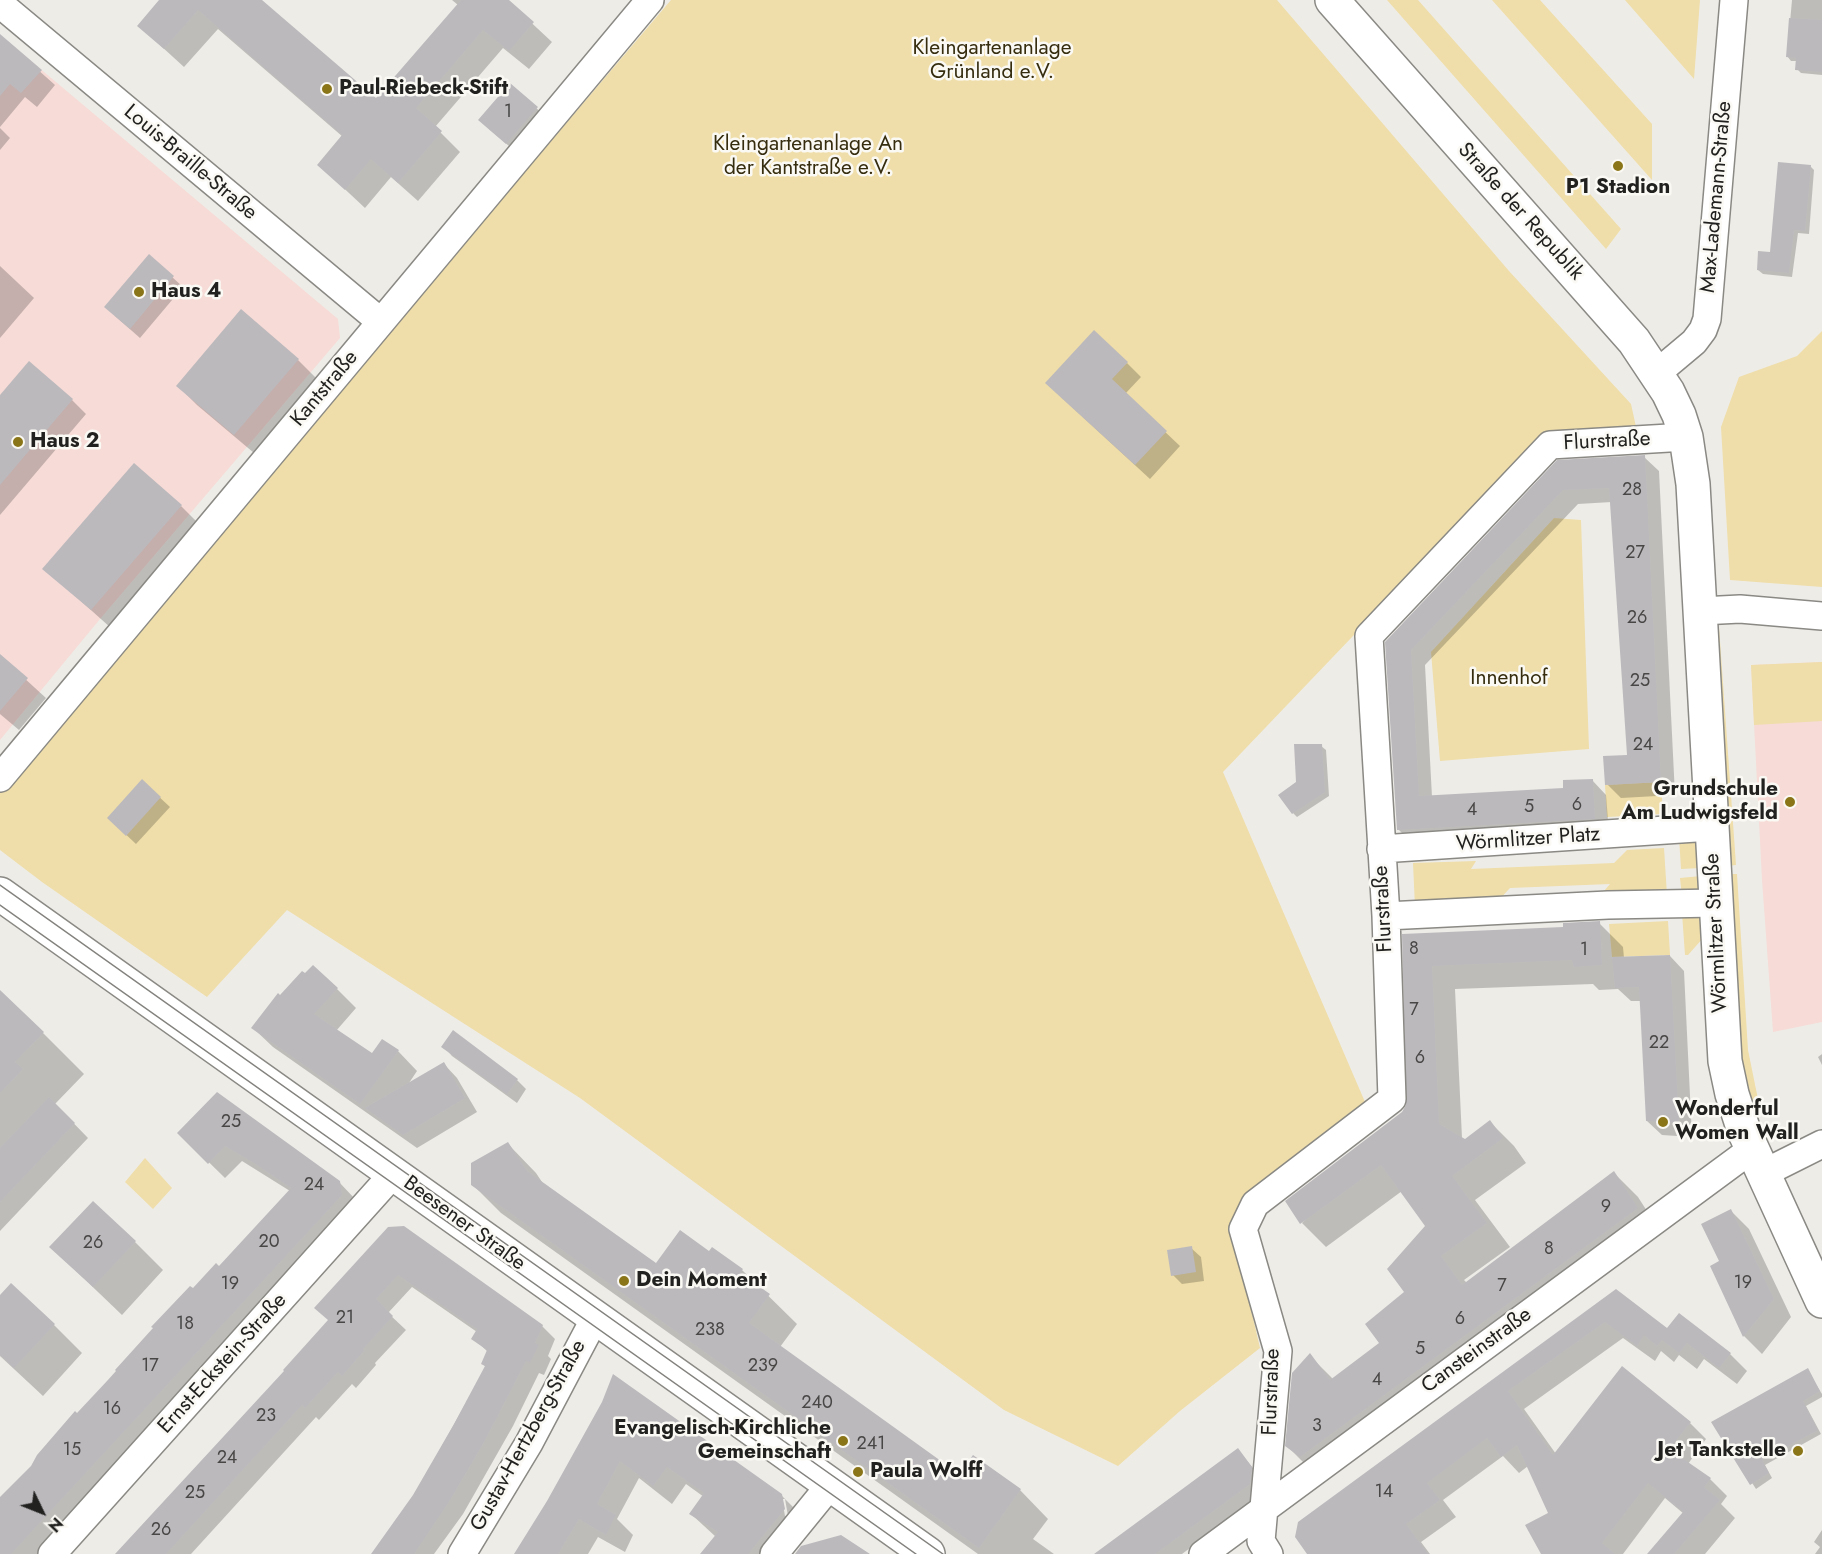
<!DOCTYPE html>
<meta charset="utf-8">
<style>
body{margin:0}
#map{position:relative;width:1822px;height:1554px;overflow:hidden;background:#eeece7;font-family:Jost,sans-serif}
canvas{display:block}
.north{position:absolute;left:12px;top:1482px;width:60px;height:60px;-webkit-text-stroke:4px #fbf9f4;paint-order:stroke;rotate:133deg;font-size:16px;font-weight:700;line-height:24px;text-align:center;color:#21211f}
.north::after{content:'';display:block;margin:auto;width:21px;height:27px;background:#21211f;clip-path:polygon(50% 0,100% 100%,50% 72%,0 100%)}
</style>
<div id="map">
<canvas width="1822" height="1554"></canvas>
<div class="north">N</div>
</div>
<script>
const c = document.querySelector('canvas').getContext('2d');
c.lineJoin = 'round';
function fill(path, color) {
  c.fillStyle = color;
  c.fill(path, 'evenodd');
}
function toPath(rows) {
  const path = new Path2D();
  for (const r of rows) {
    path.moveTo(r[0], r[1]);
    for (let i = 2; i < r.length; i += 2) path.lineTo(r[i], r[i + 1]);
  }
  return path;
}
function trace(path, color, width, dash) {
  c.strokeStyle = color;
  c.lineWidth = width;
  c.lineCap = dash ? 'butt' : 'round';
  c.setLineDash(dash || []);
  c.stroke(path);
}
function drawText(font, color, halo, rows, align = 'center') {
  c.font = font + ' Jost,sans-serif';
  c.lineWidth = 5;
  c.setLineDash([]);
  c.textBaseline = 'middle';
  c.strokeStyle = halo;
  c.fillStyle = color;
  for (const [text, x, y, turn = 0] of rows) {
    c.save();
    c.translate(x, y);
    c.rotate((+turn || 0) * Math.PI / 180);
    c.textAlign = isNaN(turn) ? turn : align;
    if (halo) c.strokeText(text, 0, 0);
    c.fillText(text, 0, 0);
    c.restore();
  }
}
const education = toPath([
 [0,35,338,319,340,338,100,619,0,740],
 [1822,662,1822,1022,1773,1032,1762,880,1751,665]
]);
const green = toPath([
 [671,0,1277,0,1509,271,1631,404,1638,436,1547,433,1223,772,1365,1102,1242,1202,1231,1223,1260,1348,1180,1411,1118,1466,1004,1410,580,1098,287,910,207,997,42,882,0,850,0,789],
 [1387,0,1418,0,1621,229,1606,249],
 [1492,0,1540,0,1652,124,1652,180],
 [1625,0,1700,0,1694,79],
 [1822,331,1822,587,1730,580,1721,427,1739,377,1797,356],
 [1554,518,1581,520,1589,749,1440,761,1431,652],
 [1713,627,1719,627,1736,865,1727,866],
 [1822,662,1822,721,1754,725,1751,665],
 [1661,782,1663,814,1607,817,1605,785],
 [1688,836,1700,844,1701,868,1681,869,1679,837],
 [1664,848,1667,895,1598,898,1610,884,1510,888,1496,903,1415,907,1413,863,1476,861,1471,869,1614,863,1627,850],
 [1726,874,1737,874,1748,1050,1761,1114,1752,1113,1743,1084],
 [1701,876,1702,888,1691,897,1682,897,1680,878],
 [1692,912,1702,921,1704,937,1688,955,1685,955,1682,913],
 [1668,921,1670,955,1612,957,1609,924],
 [145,1158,172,1188,153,1209,125,1182]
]);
const shadow = toPath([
 [161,0,259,0,376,101,458,5,452,0,507,0,552,42,529,69,503,48,435,127,460,152,418,201,391,177,365,208,319,165,343,137,218,29,184,67,139,26],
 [1792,0,1822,0,1822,75,1801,73,1797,69,1797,61,1791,61,1787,56],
 [0,36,55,85,37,107,25,97,0,127],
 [511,85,546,117,516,152,489,129],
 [0,128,10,138,0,150],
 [1810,166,1814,170,1809,234,1798,233,1792,277,1763,274,1758,270,1771,254],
 [149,256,183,287,140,338,115,316],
 [0,266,34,298,0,338],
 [298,360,317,379,254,453,197,405,178,386],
 [1127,363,1141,377,1125,394,1180,446,1150,479,1061,397],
 [0,397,72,400,86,414,0,515],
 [1644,457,1659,471,1675,795,1621,798,1607,784,1629,756,1612,502,1578,504,1425,665,1432,797,1565,789,1592,780,1606,795,1609,833,1412,843,1398,829,1387,642,1558,462],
 [181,506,200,525,111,628,45,569],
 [0,656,46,698,19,730,0,714],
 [1321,746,1326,750,1329,796,1297,817,1293,813],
 [142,781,170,807,136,844,118,827],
 [1599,923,1623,947,1624,958,1670,956,1684,971,1692,1137,1662,1135,1647,1121,1641,1001,1631,1001,1618,989,1599,990,1593,984,1455,989,1462,1138,1465,1140,1490,1122,1514,1146,1526,1163,1475,1200,1510,1247,1464,1280,1467,1283,1614,1173,1638,1197,1661,1233,1311,1470,1287,1446,1310,1356,1333,1379,1381,1343,1406,1292,1427,1226,1402,1191,1326,1247,1302,1223,1408,1106,1404,936,1564,928],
 [337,989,356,1008,336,1031,372,1055,398,1051,417,1071,407,1086,444,1064,457,1078,477,1112,417,1148,273,1047,253,1028,280,997],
 [0,994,43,1033,84,1074,55,1104,88,1138,0,1231],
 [443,1046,517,1080,526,1089,517,1103,452,1056],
 [1822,1054,1822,1065,1818,1057],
 [217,1094,339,1182,355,1199,42,1554,0,1554,0,1506,77,1415,193,1290,219,1268,290,1191,242,1161,225,1178,179,1133],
 [508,1144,536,1173,544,1185,656,1266,709,1253,713,1249,742,1270,797,1324,780,1347,960,1476,1020,1490,1048,1519,1033,1539,1054,1554,978,1554,501,1213,472,1184],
 [1731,1211,1749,1229,1791,1317,1762,1354,1744,1336,1712,1266,1721,1262],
 [389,1229,542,1326,555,1339,548,1356,551,1359,544,1375,539,1373,513,1426,463,1514,434,1554,373,1554,414,1496,486,1367,483,1364,488,1352,473,1338,477,1332,412,1287,388,1313,406,1330,375,1363,376,1365,356,1388,352,1384,319,1420,316,1417,191,1554,117,1554,286,1371,329,1321],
 [135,1242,163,1270,122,1315,51,1247],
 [1191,1248,1201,1257,1204,1281,1182,1284,1173,1275],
 [1616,1291,1667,1330,1679,1315,1730,1354,1747,1371,1737,1384,1704,1359,1697,1369,1679,1355,1674,1362,1661,1351,1655,1361,1623,1338,1524,1409,1556,1454,1690,1423,1706,1439,1688,1464,1710,1479,1727,1496,1721,1504,1735,1518,1705,1554,1653,1554,1684,1514,1665,1498,1623,1554,1543,1554,1550,1514,1528,1466,1519,1473,1503,1456,1443,1500,1456,1517,1421,1542,1430,1554,1309,1554],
 [0,1297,54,1325,82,1353,43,1396,0,1356],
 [1807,1370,1822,1394,1822,1397,1806,1406,1821,1434,1765,1465,1772,1478,1756,1489,1713,1422],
 [603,1402,781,1495,800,1514,782,1554,702,1554,716,1537,691,1514,704,1497,686,1484,672,1504,639,1478,617,1519,633,1535,625,1552,598,1537,588,1554,515,1554,548,1502],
 [782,1499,785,1499,788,1516,785,1516],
 [1238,1450,1263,1480,1261,1495,1182,1554,1096,1554],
 [1822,1530,1822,1554,1815,1554,1820,1547,1814,1542]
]);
const building = toPath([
 [159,0,262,0,376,98,461,0,509,0,534,22,509,51,483,30,416,108,442,131,398,183,371,159,345,190,317,165,342,135,198,10,164,49,137,26],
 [1789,18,1822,20,1822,72,1795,70,1796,58,1786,57],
 [0,34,42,70,21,93,10,84,0,96],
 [510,83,538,107,506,144,478,120],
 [1778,162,1811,165,1805,231,1794,230,1789,273,1757,270,1758,251,1770,252],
 [149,254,174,276,130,329,104,307],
 [241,309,299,359,234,435,176,386],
 [1094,330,1128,362,1112,379,1167,431,1135,465,1045,383],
 [29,361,73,399,0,485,0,395],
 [1645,455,1661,782,1605,785,1603,756,1627,755,1609,488,1563,490,1411,650,1419,796,1563,788,1563,780,1593,779,1595,819,1397,830,1385,642,1557,460],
 [134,463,182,505,91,610,42,569],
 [0,654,28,678,0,711],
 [1294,744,1322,744,1325,792,1292,814,1278,795,1296,782],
 [142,779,161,797,126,836,107,818],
 [1600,921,1602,965,1574,967,1572,960,1432,966,1439,1124,1465,1139,1490,1120,1503,1138,1452,1176,1487,1223,1441,1256,1462,1285,1614,1171,1638,1208,1300,1457,1285,1446,1292,1373,1310,1353,1330,1380,1379,1343,1365,1324,1404,1292,1387,1269,1425,1226,1381,1165,1300,1224,1285,1201,1402,1112,1406,1105,1402,934,1563,927,1563,923],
 [1670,955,1679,1123,1646,1121,1639,987,1615,988,1612,957],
 [313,965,338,988,314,1014,372,1053,382,1039,399,1050,360,1104,251,1028,278,993,280,995,302,971,305,973],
 [0,990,44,1032,15,1062,23,1069,0,1093],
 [453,1030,518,1079,507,1094,441,1047],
 [444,1062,465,1098,403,1135,365,1108],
 [217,1092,340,1181,342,1195,11,1554,0,1554,0,1497,31,1466,37,1455,75,1411,77,1413,107,1381,116,1371,115,1370,153,1328,151,1327,190,1286,193,1288,216,1263,219,1266,291,1188,254,1163,225,1146,208,1164,177,1133],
 [49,1097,75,1123,0,1202,0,1148],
 [508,1142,527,1171,656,1263,680,1230,709,1251,712,1247,743,1269,740,1273,770,1294,749,1323,959,1474,973,1455,1021,1489,979,1548,471,1185,471,1163],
 [93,1201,136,1241,93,1287,49,1247],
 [1731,1209,1774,1299,1743,1337,1710,1266,1719,1261,1701,1224],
 [404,1226,543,1325,535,1343,539,1345,530,1363,526,1361,484,1442,450,1500,414,1554,371,1554,413,1495,454,1424,485,1366,481,1364,487,1350,471,1339,477,1329,398,1275,376,1299,393,1316,363,1349,364,1351,342,1376,338,1372,305,1408,302,1405,166,1554,115,1554,284,1371,283,1370,328,1320,314,1308,388,1227],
 [1192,1246,1196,1272,1171,1276,1167,1250],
 [11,1283,55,1324,14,1368,0,1355,0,1295],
 [1616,1289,1667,1328,1679,1313,1731,1353,1719,1368,1687,1343,1679,1353,1662,1340,1657,1346,1644,1335,1637,1346,1605,1322,1508,1391,1553,1455,1622,1366,1691,1422,1669,1449,1711,1478,1704,1487,1720,1500,1674,1554,1647,1554,1683,1512,1648,1483,1602,1543,1615,1554,1541,1554,1525,1525,1548,1513,1517,1445,1501,1457,1487,1438,1427,1483,1440,1500,1406,1524,1428,1554,1307,1554,1295,1537,1298,1522],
 [1808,1368,1820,1391,1803,1401,1818,1430,1762,1460,1769,1473,1750,1485,1711,1422],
 [613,1374,782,1494,785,1509,748,1554,700,1554,718,1532,689,1514,704,1493,667,1467,653,1486,620,1461,597,1504,616,1515,606,1535,579,1519,558,1554,514,1554,547,1501,602,1402],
 [1238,1448,1252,1467,1250,1484,1166,1546,1155,1554,1094,1554],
 [841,1535,870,1554,795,1554,801,1546]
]);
const street = toPath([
 [0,4,381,322],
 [1657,373,1694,342,1703,330,1707,319,1734,0],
 [1701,611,1740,609,1822,616],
 [0,778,650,0],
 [1381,849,1711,827],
 [1386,916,1608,905,1716,903],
 [1762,1174,1822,1144],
 [52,1554,394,1173],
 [462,1554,529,1443,595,1318],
 [774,1554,831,1484],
 [1203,1554,1752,1149],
 [1269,1554,1261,1541,1278,1351,1243,1229,1255,1204,1392,1099,1386,916,1369,636,1550,445,1686,437]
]);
const secondary = toPath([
 [1332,0,1634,341,1668,392,1679,415,1686,437,1693,484,1725,1061,1732,1094,1744,1131,1822,1301],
 [0,894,928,1554]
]);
const tram = toPath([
 [0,885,943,1554],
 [0,905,916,1554]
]);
const markers = [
 [327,89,6,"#8a7519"],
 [1618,166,6,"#8a7519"],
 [139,292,6,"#8a7519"],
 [18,442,6,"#8a7519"],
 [1790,802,6,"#8a7519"],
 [1663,1122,6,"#8a7519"],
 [624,1281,6,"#8a7519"],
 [843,1441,6,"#8a7519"],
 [1798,1451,6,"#8a7519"],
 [858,1472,6,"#8a7519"]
];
const numberNames = [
 ["1",508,113],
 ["28",1632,491],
 ["27",1635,554],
 ["26",1637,619],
 ["25",1640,682],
 ["24",1643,746],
 ["6",1577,806],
 ["5",1529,808],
 ["4",1472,811],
 ["8",1414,950],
 ["1",1584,951],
 ["7",1414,1011],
 ["22",1659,1044],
 ["6",1420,1059],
 ["25",231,1123],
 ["24",314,1186],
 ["9",1606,1208],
 ["20",269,1243],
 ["26",93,1244],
 ["8",1549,1250],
 ["19",1743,1284],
 ["19",230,1285],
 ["7",1502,1287],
 ["21",345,1319],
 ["6",1460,1320],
 ["18",185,1325],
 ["238",710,1331],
 ["5",1420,1350],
 ["17",150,1367],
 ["239",763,1367],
 ["4",1377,1381],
 ["240",817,1404],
 ["16",112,1410],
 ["23",266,1417],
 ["3",1317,1427],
 ["241",871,1445],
 ["15",72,1451],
 ["24",227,1459],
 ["14",1384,1493],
 ["25",195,1494],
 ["26",161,1531]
];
const parkNames = [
 ["Kleingartenanlage",992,49],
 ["Grünland e.V.",992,73],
 ["Kleingartenanlage An",808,145],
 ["der Kantstraße e.V.",808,169],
 ["Innenhof",1509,679]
];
const poiNames = [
 ["Paul-Riebeck-Stift",339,89],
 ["P1 Stadion",1618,188,"center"],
 ["Haus 4",151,292],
 ["Haus 2",30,442],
 ["Grundschule",1778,790,"right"],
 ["Am Ludwigsfeld",1778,814,"right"],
 ["Wonderful",1675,1110],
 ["Women Wall",1675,1134],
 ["Dein Moment",636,1281],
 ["Evangelisch-Kirchliche",831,1429,"right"],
 ["Gemeinschaft",831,1453,"right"],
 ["Jet Tankstelle",1786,1451,"right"],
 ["Paula Wolff",870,1472]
];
const streetNames = [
 ["Louis-Braille-Straße",190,163,40],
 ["Max-Lademann-Straße",1717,197,-85],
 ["Straße der Republik",1520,212,48],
 ["Kantstraße",325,389,-50],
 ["Flurstraße",1607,442,-3],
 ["Wörmlitzer Platz",1528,840,-4],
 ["Flurstraße",1384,909,-93],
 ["Wörmlitzer Straße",1717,933,-93],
 ["Beesener Straße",464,1224,36],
 ["Cansteinstraße",1477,1351,-36],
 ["Ernst-Eckstein-Straße",223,1364,-48],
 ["Flurstraße",1272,1392,-88],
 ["Gustav-Hertzberg-Straße",529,1436,-61]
];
fill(education, '#f6dbd7');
fill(green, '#efdea9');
fill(shadow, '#0003');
fill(building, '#bcb9bd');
trace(street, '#8a8984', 30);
trace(secondary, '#8a8984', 36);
trace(street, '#fff', 27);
trace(secondary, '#fff', 33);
trace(tram, '#83827e', 1.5);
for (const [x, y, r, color] of markers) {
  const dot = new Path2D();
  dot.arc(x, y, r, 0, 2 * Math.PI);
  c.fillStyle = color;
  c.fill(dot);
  trace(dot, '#fbf9f4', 2);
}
drawText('18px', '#484746', null, numberNames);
drawText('21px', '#362d0f', '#fbf9f4', parkNames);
drawText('bold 21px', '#21211f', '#fbf9f4', poiNames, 'left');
drawText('21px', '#21211f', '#fbf9f4', streetNames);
</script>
